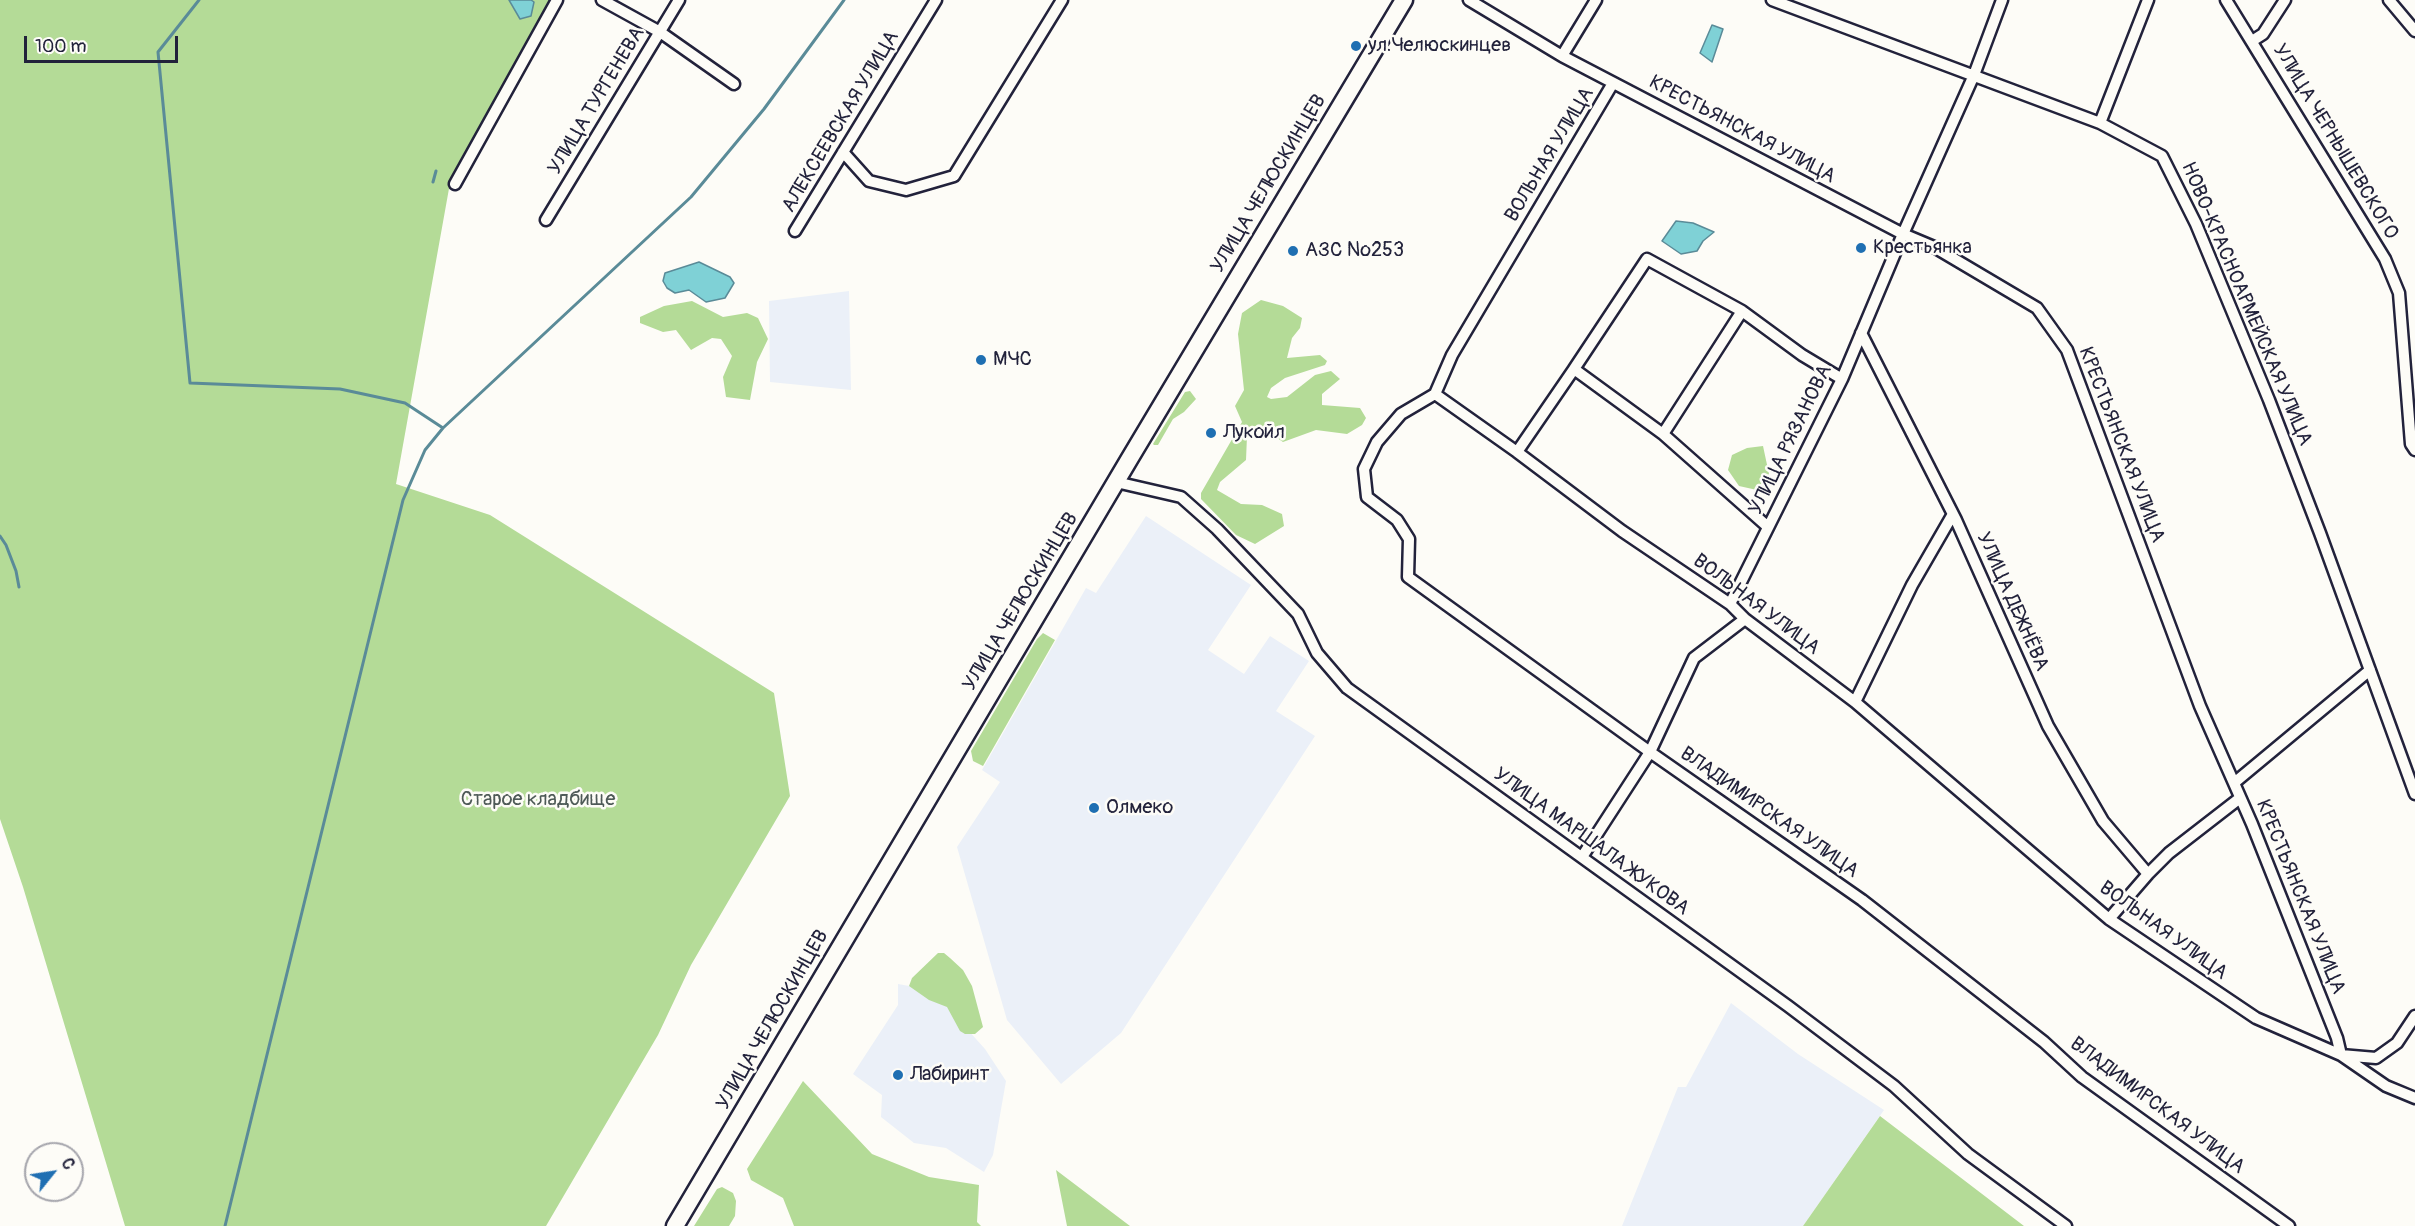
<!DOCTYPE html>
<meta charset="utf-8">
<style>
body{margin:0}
#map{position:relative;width:2415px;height:1226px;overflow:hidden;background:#fdfcf7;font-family:Pangolin,sans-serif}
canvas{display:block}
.north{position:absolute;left:24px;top:1142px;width:60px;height:60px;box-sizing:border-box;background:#fdfcf7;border:2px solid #a5a5ac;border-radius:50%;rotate:60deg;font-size:16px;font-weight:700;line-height:24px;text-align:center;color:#22223b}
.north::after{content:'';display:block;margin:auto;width:21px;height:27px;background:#1f6fb2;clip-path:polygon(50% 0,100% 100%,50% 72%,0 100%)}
.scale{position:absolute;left:24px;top:36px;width:154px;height:27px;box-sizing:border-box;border:3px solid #22223b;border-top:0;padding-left:8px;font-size:18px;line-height:21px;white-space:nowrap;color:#22223b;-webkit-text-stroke:4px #fdfcf7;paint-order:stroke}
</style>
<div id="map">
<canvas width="2415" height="1226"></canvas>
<div class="north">С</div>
<div class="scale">100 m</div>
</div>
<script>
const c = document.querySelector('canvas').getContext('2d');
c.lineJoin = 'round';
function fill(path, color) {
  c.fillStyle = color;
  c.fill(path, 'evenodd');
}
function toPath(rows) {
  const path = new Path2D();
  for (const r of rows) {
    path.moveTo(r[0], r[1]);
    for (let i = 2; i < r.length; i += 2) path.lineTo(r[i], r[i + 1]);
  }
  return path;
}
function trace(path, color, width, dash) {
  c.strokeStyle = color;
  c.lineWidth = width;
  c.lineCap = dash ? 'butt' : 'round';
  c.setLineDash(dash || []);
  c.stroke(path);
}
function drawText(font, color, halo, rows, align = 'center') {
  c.font = font + ' Pangolin,sans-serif';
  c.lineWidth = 5;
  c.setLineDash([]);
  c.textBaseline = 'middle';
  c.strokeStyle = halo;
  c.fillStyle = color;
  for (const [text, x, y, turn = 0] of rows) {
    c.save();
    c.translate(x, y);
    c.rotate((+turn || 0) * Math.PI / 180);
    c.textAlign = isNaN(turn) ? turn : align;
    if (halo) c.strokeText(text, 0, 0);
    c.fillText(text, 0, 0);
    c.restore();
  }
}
const built = toPath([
 [849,291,851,390,770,382,769,301],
 [1146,516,1251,585,1208,650,1244,674,1270,636,1309,661,1276,711,1315,736,1121,1033,1061,1084,1007,1020,957,847,1000,782,982,770,1086,588,1096,593],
 [898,984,932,990,985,1049,1006,1081,993,1155,984,1172,946,1148,914,1143,881,1117,882,1095,853,1074,898,1005],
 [1731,1003,1798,1054,1884,1110,1803,1226,1622,1226,1678,1087,1686,1087]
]);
const green = toPath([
 [0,0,509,0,520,19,534,3,531,0,551,0,450,183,396,484,490,515,774,693,790,796,691,965,658,1035,546,1226,125,1226,23,887,0,819],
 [1261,300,1283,306,1302,318,1300,328,1292,338,1287,358,1320,355,1327,361,1325,365,1285,378,1271,388,1267,397,1271,399,1287,397,1315,375,1331,371,1340,379,1322,394,1322,405,1360,408,1366,418,1362,425,1347,434,1316,430,1283,442,1258,425,1252,428,1247,436,1246,460,1220,482,1217,490,1241,504,1262,505,1282,514,1284,526,1255,544,1236,535,1201,499,1201,493,1242,422,1235,406,1244,390,1238,334,1242,313],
 [692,301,723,317,747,313,758,318,768,339,757,362,750,400,726,397,723,377,732,356,721,339,712,338,691,350,676,330,663,332,640,323,640,317,664,306],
 [1190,391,1196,399,1184,412,1173,419,1158,445,1154,445,1153,444,1185,392],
 [1763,446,1769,474,1757,490,1739,486,1728,470,1732,455,1747,448],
 [1043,633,1055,640,983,766,973,761,971,751,1037,639],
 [938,953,944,953,950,958,963,970,972,986,983,1027,975,1034,965,1034,960,1031,947,1007,929,1000,909,986,912,978],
 [803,1081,872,1154,929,1177,979,1185,977,1222,981,1226,794,1226,783,1198,751,1180,747,1169],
 [1880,1116,2024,1226,1803,1226],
 [1056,1170,1130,1226,1067,1226],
 [722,1187,733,1193,736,1201,735,1216,729,1226,694,1226,717,1189]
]);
const water = toPath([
 [509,0,531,0,534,2,531,16,520,19,509,0],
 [1712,25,1723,29,1712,62,1700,53,1712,25],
 [1676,221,1693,223,1714,232,1703,241,1697,251,1681,254,1662,241,1676,221],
 [699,262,730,277,734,283,725,298,706,302,689,290,675,293,667,288,663,281,665,273,699,262]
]);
const stream = toPath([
 [199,0,158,52,190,383,340,389,405,403,443,428],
 [433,182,436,171],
 [0,536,6,545,16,571,19,587],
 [225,1226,403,500,425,450,443,428,691,197,764,109,844,0]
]);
const street = toPath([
 [602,0,660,32,734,84],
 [1469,0,1562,56,1903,234,1934,247,2037,308,2067,350,2200,706,2252,824,2337,1038,2341,1055,2386,1086,2415,1098],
 [1772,0,2100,123,2162,156,2196,224,2269,400,2320,533,2415,794],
 [2226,0,2385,259,2399,293,2411,444,2415,450],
 [2389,0,2415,31],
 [2252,41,2263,34,2285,0],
 [1562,56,1596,0],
 [1613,83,1452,355,1435,394,1517,452,1622,531,1730,604,1745,619,1855,702,2109,919,2256,1018,2341,1055,2376,1058,2397,1043,2415,1016],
 [2100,123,2148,0],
 [843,152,869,181,906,190,954,176,1062,0],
 [455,184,557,0],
 [546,220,679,0],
 [795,231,936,0],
 [1742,311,1647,259,1574,369,1663,434,1768,527],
 [1861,333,1956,520,2048,726,2103,821,2148,874],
 [1435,394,1401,414,1377,442,1364,469,1367,497,1397,520,1409,539,1408,577,1650,752,1862,900,2044,1042,2082,1077,2289,1226],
 [1663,434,1742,311,1802,355,1842,379],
 [1517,452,1574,369],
 [1116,482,1181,497,1217,529,1298,614,1317,653,1347,688,1788,1006,1894,1086,1968,1154,2066,1226],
 [1734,608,1730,604,1842,379,1903,234,1974,75,2002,0],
 [1855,702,1912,585,1953,514],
 [2234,783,2370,670],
 [1582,857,1650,752,1694,658,1745,619],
 [2109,919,2148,874,2169,853,2240,798]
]);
const primary = toPath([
 [675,1226,1130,458,1404,0]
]);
const markers = [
 [1356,46,6,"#1f6fb2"],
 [1861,248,6,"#1f6fb2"],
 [1293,251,6,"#1f6fb2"],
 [981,360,6,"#1f6fb2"],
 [1211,433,6,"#1f6fb2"],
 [1094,808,6,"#1f6fb2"],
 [898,1075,6,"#1f6fb2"]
];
const poiNames = [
 ["ул.Челюскинцев",1368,46],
 ["Крестьянка",1873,248],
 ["АЗС №253",1305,251],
 ["МЧС",993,360],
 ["Лукойл",1223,433],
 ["Олмеко",1106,808],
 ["Лабиринт",910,1075]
];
const streetNames = [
 ["УЛИЦА ТУРГЕНЕВА",597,101,-59],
 ["АЛЕКСЕЕВСКАЯ УЛИЦА",841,122,-59],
 ["КРЕСТЬЯНСКАЯ УЛИЦА",1742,130,28],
 ["УЛИЦА ЧЕРНЫШЕВСКОГО",2335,142,59],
 ["ВОЛЬНАЯ УЛИЦА",1550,155,-59],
 ["УЛИЦА ЧЕЛЮСКИНЦЕВ",1269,184,-59],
 ["НОВО-КРАСНОАРМЕЙСКАЯ УЛИЦА",2246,304,67],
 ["УЛИЦА РЯЗАНОВА",1791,440,-64],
 ["КРЕСТЬЯНСКАЯ УЛИЦА",2121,445,69],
 ["УЛИЦА ЧЕЛЮСКИНЦЕВ",1021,602,-59],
 ["УЛИЦА ДЕЖНЁВА",2012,602,66],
 ["ВОЛЬНАЯ УЛИЦА",1756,605,37],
 ["ВЛАДИМИРСКАЯ УЛИЦА",1769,813,35],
 ["УЛИЦА МАРШАЛА ЖУКОВА",1591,842,36],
 ["КРЕСТЬЯНСКАЯ УЛИЦА",2300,897,68],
 ["ВОЛЬНАЯ УЛИЦА",2163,931,36],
 ["УЛИЦА ЧЕЛЮСКИНЦЕВ",773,1020,-60],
 ["ВЛАДИМИРСКАЯ УЛИЦА",2157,1106,37]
];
const parkNames = [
 ["Старое кладбище",538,800]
];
fill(built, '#ebf0f8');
fill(green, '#b4db97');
fill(water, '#7fd1d6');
trace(water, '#5a8b98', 1.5);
trace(stream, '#5a8b98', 3);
trace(street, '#22223b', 15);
trace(primary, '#22223b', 21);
trace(street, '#fdfcf7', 10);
trace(primary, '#fdfcf7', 16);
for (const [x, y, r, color] of markers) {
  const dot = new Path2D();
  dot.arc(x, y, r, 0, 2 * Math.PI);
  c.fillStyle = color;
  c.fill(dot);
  trace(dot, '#fdfcf7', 2);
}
drawText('20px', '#22223b', '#fdfcf7', poiNames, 'left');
drawText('20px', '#22223b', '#fdfcf7', streetNames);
drawText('20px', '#4e5a57', '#fdfcf7', parkNames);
</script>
